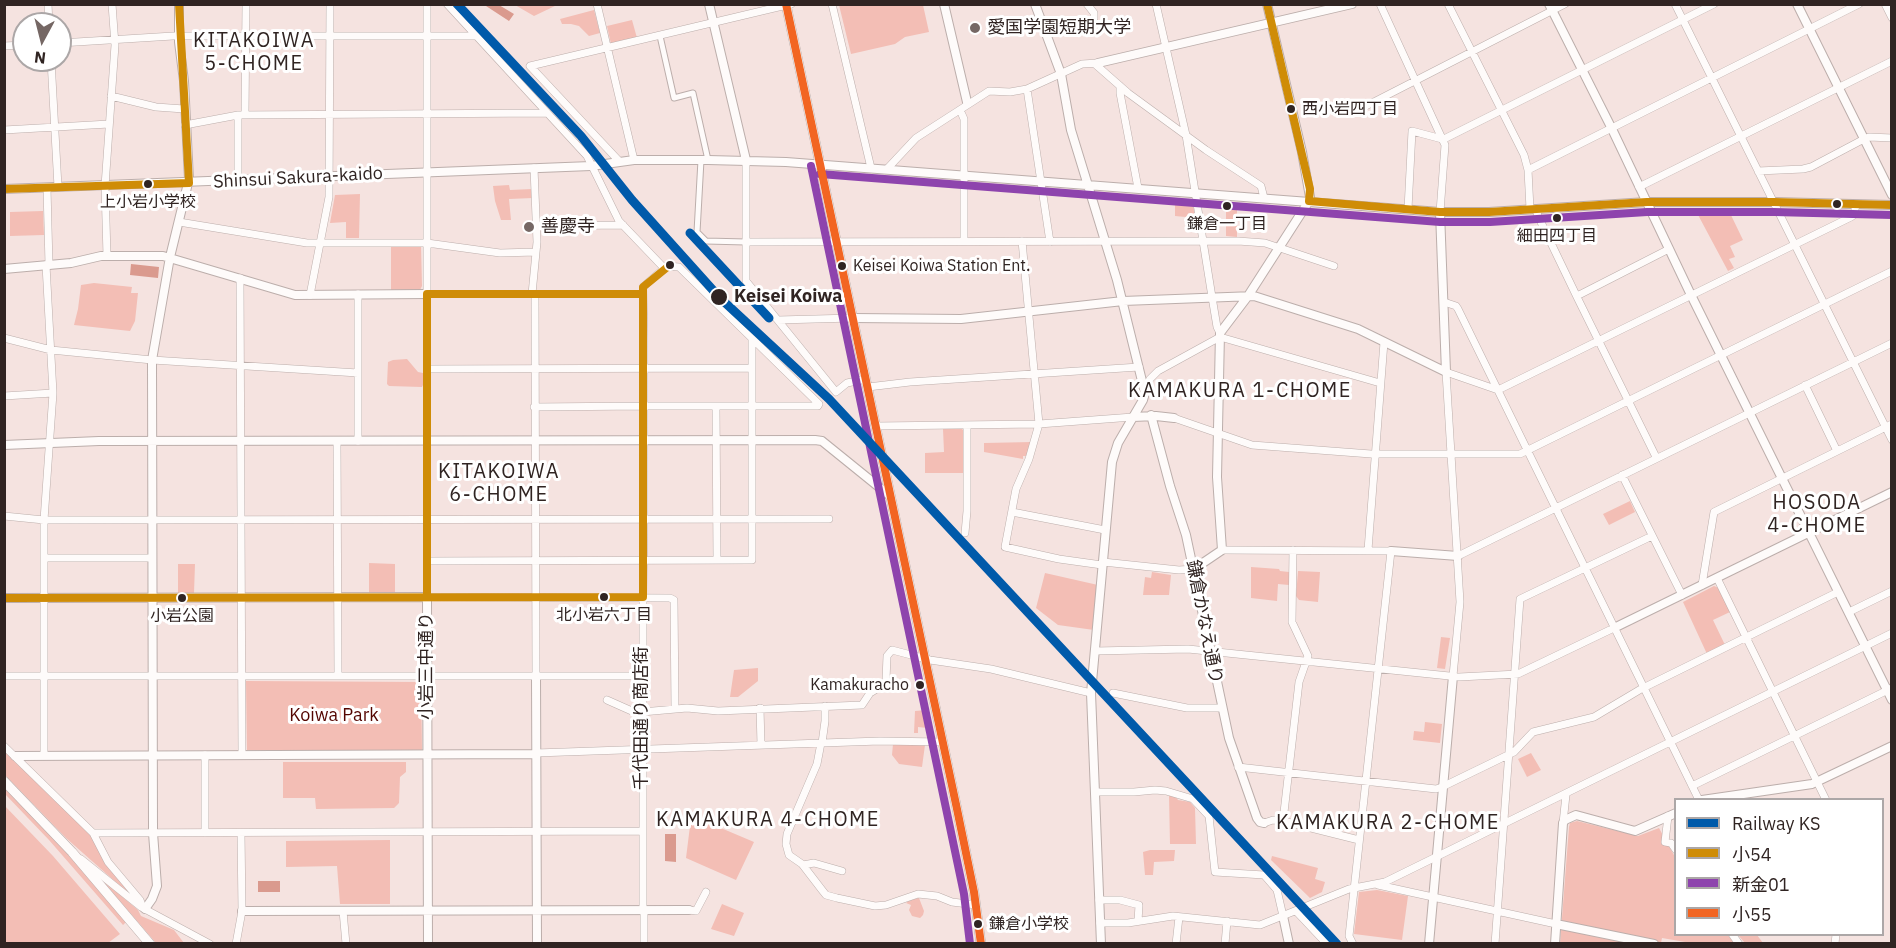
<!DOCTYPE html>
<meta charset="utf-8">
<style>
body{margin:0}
#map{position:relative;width:1896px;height:948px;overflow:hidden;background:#f5e3e0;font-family:"IBM Plex Sans","Noto Sans JP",sans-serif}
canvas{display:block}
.frame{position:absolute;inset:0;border:6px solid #302422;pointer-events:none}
.legend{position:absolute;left:1674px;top:798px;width:210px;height:138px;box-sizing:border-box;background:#fff;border:2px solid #aca7a7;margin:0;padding:8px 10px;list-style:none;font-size:18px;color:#302422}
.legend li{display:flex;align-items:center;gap:12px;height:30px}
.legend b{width:30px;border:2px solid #aca7a7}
.north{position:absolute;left:12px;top:12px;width:60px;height:60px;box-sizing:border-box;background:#fff;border:2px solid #aca7a7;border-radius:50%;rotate:187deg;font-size:16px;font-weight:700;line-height:24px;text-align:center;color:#302422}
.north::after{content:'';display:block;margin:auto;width:21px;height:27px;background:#756764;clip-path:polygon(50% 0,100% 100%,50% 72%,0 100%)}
</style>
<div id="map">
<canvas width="1896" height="948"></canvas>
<div class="frame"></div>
<ul class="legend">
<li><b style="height:8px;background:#005aaa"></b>Railway KS</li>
<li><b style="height:8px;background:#cf8c07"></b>小54</li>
<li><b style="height:8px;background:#8e44ad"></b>新金01</li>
<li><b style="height:8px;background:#f26522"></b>小55</li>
</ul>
<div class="north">N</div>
</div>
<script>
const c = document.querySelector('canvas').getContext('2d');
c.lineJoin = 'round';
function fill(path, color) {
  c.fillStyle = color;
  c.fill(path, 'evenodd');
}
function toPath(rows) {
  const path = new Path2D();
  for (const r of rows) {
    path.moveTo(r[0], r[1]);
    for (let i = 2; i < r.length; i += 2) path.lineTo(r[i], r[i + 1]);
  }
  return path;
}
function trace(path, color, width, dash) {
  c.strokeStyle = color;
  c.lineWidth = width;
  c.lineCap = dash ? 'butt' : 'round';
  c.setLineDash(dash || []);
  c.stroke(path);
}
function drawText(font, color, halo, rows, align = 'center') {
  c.font = font + ' "IBM Plex Sans","Noto Sans JP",sans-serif';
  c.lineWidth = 6;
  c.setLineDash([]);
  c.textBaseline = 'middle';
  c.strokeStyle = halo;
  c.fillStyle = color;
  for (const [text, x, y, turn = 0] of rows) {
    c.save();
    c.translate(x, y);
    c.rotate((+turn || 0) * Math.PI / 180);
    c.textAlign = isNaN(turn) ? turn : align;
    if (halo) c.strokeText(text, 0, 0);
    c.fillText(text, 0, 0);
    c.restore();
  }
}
const green = toPath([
 [515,5,557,5,534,16],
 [839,5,923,5,929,32,905,37,895,44,851,54],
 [594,10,600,33,589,36,579,26,571,24,562,24,560,19],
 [632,20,637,38,611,44,607,26],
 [509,185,510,190,532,189,533,198,509,199,511,220,501,220,495,201,493,186],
 [360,194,359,238,346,238,346,222,330,223,335,195],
 [1175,200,1192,202,1196,218,1175,216],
 [1226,204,1237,205,1237,237,1226,236],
 [43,211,44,235,10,236,10,212],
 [1697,213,1730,213,1743,240,1730,246,1735,257,1729,259,1734,268,1728,271],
 [421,246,422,286,420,290,391,290,391,247],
 [94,283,132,287,131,293,138,293,135,321,130,331,74,325,78,309,81,285],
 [407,359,418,372,423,373,423,385,422,387,389,386,387,384,388,362,393,360],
 [943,429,962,429,964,431,963,473,925,473,925,453,944,452],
 [1032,442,1027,456,1023,456,1023,459,984,452,984,443],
 [1630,501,1635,512,1609,525,1603,514],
 [369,563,395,564,395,593,369,593],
 [178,564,195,564,194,593,178,593],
 [1251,567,1279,569,1280,571,1289,572,1289,585,1278,584,1277,601,1251,598],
 [1298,571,1320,572,1318,602,1299,600,1296,596],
 [1152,572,1171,575,1169,595,1143,595,1145,577,1151,578],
 [1045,573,1098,585,1094,630,1058,625,1036,608],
 [1714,586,1719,588,1730,612,1713,620,1725,645,1707,654,1683,602],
 [1441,637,1450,638,1445,669,1437,668],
 [758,668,758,681,738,697,730,697,734,670],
 [246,681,421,682,422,750,247,750],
 [927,710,927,728,918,727,918,733,914,733,915,711],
 [1425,722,1442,724,1440,743,1413,740,1414,731,1424,732],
 [893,744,925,745,922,767,899,764,892,755],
 [4,750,88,832,136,900,66,838,5,775],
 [1531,753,1541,770,1527,777,1518,759],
 [283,762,406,762,406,772,400,777,399,803,394,808,316,809,315,798,283,798],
 [4,786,45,827,126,922,123,925,49,840,5,794],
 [1169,795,1175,796,1178,800,1190,802,1195,808,1196,844,1170,844],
 [4,805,53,856,120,934,108,943,5,943],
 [691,818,701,822,702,820,754,842,736,880,686,858],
 [1577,821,1638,836,1659,828,1675,857,1676,934,1728,935,1734,943,1691,943,1662,938,1661,943,1560,944,1569,827,1570,823],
 [390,840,390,904,340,904,337,866,286,867,286,841],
 [1150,850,1175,850,1174,861,1154,862,1153,875,1145,875,1143,852],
 [1272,856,1318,868,1315,879,1325,882,1322,892,1310,898,1271,860],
 [98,876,138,910,141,916,174,930,184,943,156,943],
 [1377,890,1408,896,1402,940,1354,934,1359,892],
 [919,898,924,911,923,915,920,918,912,916,909,910,911,905,906,903,911,899],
 [722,904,744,913,734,936,711,929],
 [1738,935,1757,935,1763,943,1745,943]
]);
const water = toPath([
 [487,5,499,5,514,14,509,21,486,6],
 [131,264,159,267,158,278,130,275],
 [665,834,676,834,676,862,665,861],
 [258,881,280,881,280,892,258,892]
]);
const pedestrian = toPath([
 [660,36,674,98,693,93,708,160],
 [701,160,697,232,706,241,746,242]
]);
const minor = toPath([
 [48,4,49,24],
 [427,4,427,597,670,598,674,600,675,709],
 [447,4,587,156,619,221,664,268],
 [597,4,634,160],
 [832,4,871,168],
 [1156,4,1186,135,1212,297,1217,327,1220,333],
 [1380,4,1445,145,1440,212],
 [1448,4,1524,155,1528,170,1530,209],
 [1675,4,1892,440],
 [1885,4,1892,18],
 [1044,31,1094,19,1094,13,1087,4],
 [60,43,173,36,475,36],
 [4,46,24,45],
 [51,60,58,187],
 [1095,64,1128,93,1206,150,1261,186,1264,198],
 [1120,86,1120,93,1138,188],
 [1027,89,1050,242],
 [111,96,156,107,184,109],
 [1364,107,1565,4],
 [960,110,964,119,964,241],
 [245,115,246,4],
 [185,125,238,115,547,113],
 [4,130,109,124],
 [746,160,746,281,836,392,847,383,866,379],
 [619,161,530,66,791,4],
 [887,169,916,138,989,91,1010,92,1027,89,1082,64,1098,63],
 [1528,170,1859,4],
 [1758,171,1803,169,1811,167,1864,139,1869,137,1892,138],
 [238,178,238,115],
 [1639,187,1892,61],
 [47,188,49,265],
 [1408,209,1412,131,1442,139,1446,138,1714,4],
 [1536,209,1538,216,1577,297,1656,457],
 [179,222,307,243,427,243,500,253,536,252],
 [537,226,623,225],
 [1022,241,1039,424,1029,459,1016,489,1005,547,1059,559,1102,565],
 [746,242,1238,241,1265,243,1334,266],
 [107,256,105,186,115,45,112,4],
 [240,278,242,754],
 [358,294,358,441],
 [427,294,643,294],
 [532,294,537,242,534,168],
 [535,294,536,676],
 [310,295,329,197,330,4],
 [1577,296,1669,249],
 [1444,302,1456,306,1458,309,1699,800],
 [778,320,853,318],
 [4,338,51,350,152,360,358,373],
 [427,369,752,368],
 [1805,385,1837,451],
 [868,387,910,382,1139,367],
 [1144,389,1150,379,1158,371,1220,337,1380,383],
 [4,396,53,393],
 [716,406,717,560],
 [534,407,644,406,818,406,819,404,679,267,667,266,643,287,644,339,644,519,643,597],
 [1174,418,1252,445,1371,454,1520,454,1892,271],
 [876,426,1039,424,1133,417],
 [337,441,338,676],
 [1622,475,1682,595],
 [1012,512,1105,530],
 [4,516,44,520,829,519],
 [965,533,967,511,967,425],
 [1222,550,1391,551,1349,936,1353,944],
 [1368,550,1384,342],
 [1458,556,1892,343],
 [44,558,152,558],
 [427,561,752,560,752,339],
 [1103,562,1179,570,1194,569],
 [1717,578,1826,800],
 [1702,585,1714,512,1892,424],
 [643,597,643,910],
 [1849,612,1892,591],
 [1095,651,1188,649,1459,677,1518,674,1616,627],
 [4,676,642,676],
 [1453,676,1460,602,1446,372,1498,390,1851,217,1854,215,1856,204],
 [1113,693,1187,708,1222,708],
 [607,700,634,712,642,712,687,708,718,711,862,705,870,693,883,685,886,680,887,656,892,650,930,660,991,669,1091,693],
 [760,708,761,745],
 [821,743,817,764,787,834,786,844,789,855,802,864,822,890,826,895,837,898,875,906,886,905,918,894,937,896,952,902,976,905],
 [822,743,825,721,825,706],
 [4,746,93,833,642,831],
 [536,753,880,741,942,742],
 [44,755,44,520,53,393,46,265],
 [205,755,205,833],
 [1238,767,1436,789,1442,787,1514,752,1533,732,1594,717,1641,689,1838,592],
 [1692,786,1892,688],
 [1095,792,1134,792,1155,790,1166,791,1193,799,1209,816,1215,872,1264,875,1277,890,1283,916],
 [1668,816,1665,842,1671,843,1676,850],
 [1283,821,1299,682,1308,656,1292,622,1293,550],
 [1264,823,1273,820,1283,821,1359,840],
 [1563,823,1566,795],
 [93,833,108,862,140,900,143,908],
 [81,859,141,907,210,944],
 [803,865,814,863,842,871],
 [1378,885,1556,924],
 [1099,900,1120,900,1139,905,1138,921],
 [644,910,644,944],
 [689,910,696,911,706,892],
 [343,911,346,944],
 [1296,911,1327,944],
 [1100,923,1128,923,1173,916,1260,925,1349,889,1385,882,1892,633],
 [1732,934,1739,944],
 [236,944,242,911,241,833],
 [1176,944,1179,917],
 [1225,944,1227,921],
 [1495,944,1520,599,1652,536],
 [1835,944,1836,934]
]);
const tertiary = toPath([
 [709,4,746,160],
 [944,4,967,102],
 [1035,4,1061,74,1071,130,1117,280,1145,393,1143,400,1118,443,1112,462,1091,693,1101,944],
 [1549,4,1612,129,1691,295,1892,700],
 [1797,4,1892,195],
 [1098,63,1352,4],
 [4,189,591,166,634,160,708,160,786,162,1440,212,1489,212,1647,202,1774,202,1892,205],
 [4,269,71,263,101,256,163,256,295,295,427,294],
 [853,318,961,319,1123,301,1254,296,1358,329,1446,372,1440,212],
 [1151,415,1170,486,1186,535,1229,738,1257,818,1260,822,1264,823],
 [1133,417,1156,416,1174,418],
 [4,445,99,441,815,440,822,441,890,496],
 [1391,551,1458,556],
 [1194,569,1222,550,1217,477,1220,333,1248,296,1309,201,1310,197,1302,152,1267,4],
 [4,598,427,597,428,944],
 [1616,627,1892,492],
 [536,676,537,944],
 [15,756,536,754],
 [1702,800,1812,784,1892,746],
 [145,909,152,899,157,886,153,833,152,360,170,257,189,179,184,81,179,42,179,4],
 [242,911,689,910],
 [1283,916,1289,944],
 [1556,924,1654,944],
 [1429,944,1453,676],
 [1555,944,1563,823,1565,820,1576,815,1635,831,1676,813]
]);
const secondary = toPath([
 [786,4,957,809,974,892,981,944],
 [4,781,72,852,150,944]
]);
const bus1 = toPath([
 [179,4,189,183],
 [1267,4,1310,189,1309,201],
 [4,189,189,183],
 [1309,201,1440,212,1489,212,1647,202,1774,202,1892,205],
 [427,597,427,294,643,294],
 [4,598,643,597,643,287,670,265]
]);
const bus2 = toPath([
 [811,166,964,894,970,944],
 [820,174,1440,222,1490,222,1647,212,1774,212,1892,215]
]);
const bus3 = toPath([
 [786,4,957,809,974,892,981,944]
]);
const rail1 = toPath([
 [457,4,581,136,632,200,720,298,829,399,1337,944],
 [690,233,769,318]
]);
const markers = [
 [975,28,6,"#756764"],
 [1291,109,5,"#302422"],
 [148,184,5,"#302422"],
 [1837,204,5,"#302422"],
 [1227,206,5,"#302422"],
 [1557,218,5,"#302422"],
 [529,227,6,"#756764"],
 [670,265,5,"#302422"],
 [842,266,5,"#302422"],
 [719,297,9,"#302422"],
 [604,597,5,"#302422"],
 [182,598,5,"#302422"],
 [920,685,5,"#302422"],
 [978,924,5,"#302422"]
];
const busNames = [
 ["西小岩四丁目",1302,109,"left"],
 ["上小岩小学校",148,202],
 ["鎌倉一丁目",1227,224],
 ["細田四丁目",1557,236],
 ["Keisei Koiwa Station Ent.",853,266,"left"],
 ["北小岩六丁目",604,615],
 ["小岩公園",182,616],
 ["Kamakuracho",909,685,"right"],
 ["鎌倉小学校",989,924,"left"]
];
const poiNames = [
 ["愛国学園短期大学",987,28],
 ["善慶寺",541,227]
];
const streetNames = [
 ["Shinsui Sakura-kaido",298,178,-3],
 ["鎌倉かなえ通り",1204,622,79],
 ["小岩三中通り",427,666,-90],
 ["千代田通り商店街",642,718,-90]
];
const stopNames = [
 ["Keisei Koiwa",734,297]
];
const parkNames = [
 ["Koiwa Park",334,716]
];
const neighbourhoodNames = [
 ["KITAKOIWA",254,41],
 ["5-CHOME",254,64],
 ["KAMAKURA 1-CHOME",1240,391],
 ["KITAKOIWA",499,472],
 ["6-CHOME",499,495],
 ["HOSODA",1817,503],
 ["4-CHOME",1817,526],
 ["KAMAKURA 4-CHOME",768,820],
 ["KAMAKURA 2-CHOME",1388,823]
];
fill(green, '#f3beb5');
fill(water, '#da9a8e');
trace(pedestrian, '#bcaeab', 7);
trace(minor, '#bcaeab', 8);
trace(tertiary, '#bcaeab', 10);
trace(secondary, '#bcaeab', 10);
trace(pedestrian, '#fefbfa', 5);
trace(minor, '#fefbfa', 7);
trace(tertiary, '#fefbfa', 8);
trace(secondary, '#fefbfa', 9);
trace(bus1, '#cf8c07', 8);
trace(bus2, '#8e44ad', 8);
trace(bus3, '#f26522', 8);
trace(rail1, '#005aaa', 9);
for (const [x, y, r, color] of markers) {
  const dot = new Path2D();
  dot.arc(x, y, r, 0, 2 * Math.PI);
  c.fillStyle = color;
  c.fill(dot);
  trace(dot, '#fff', 2);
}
drawText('16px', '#302422', '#fff', busNames);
drawText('18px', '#302422', '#fff', poiNames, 'left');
drawText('18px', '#302422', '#fff', streetNames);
drawText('bold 18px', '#302422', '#fff', stopNames, 'left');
drawText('18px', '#540500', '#fff', parkNames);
c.letterSpacing = '1.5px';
drawText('20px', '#302422', '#fff', neighbourhoodNames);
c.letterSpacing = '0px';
</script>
